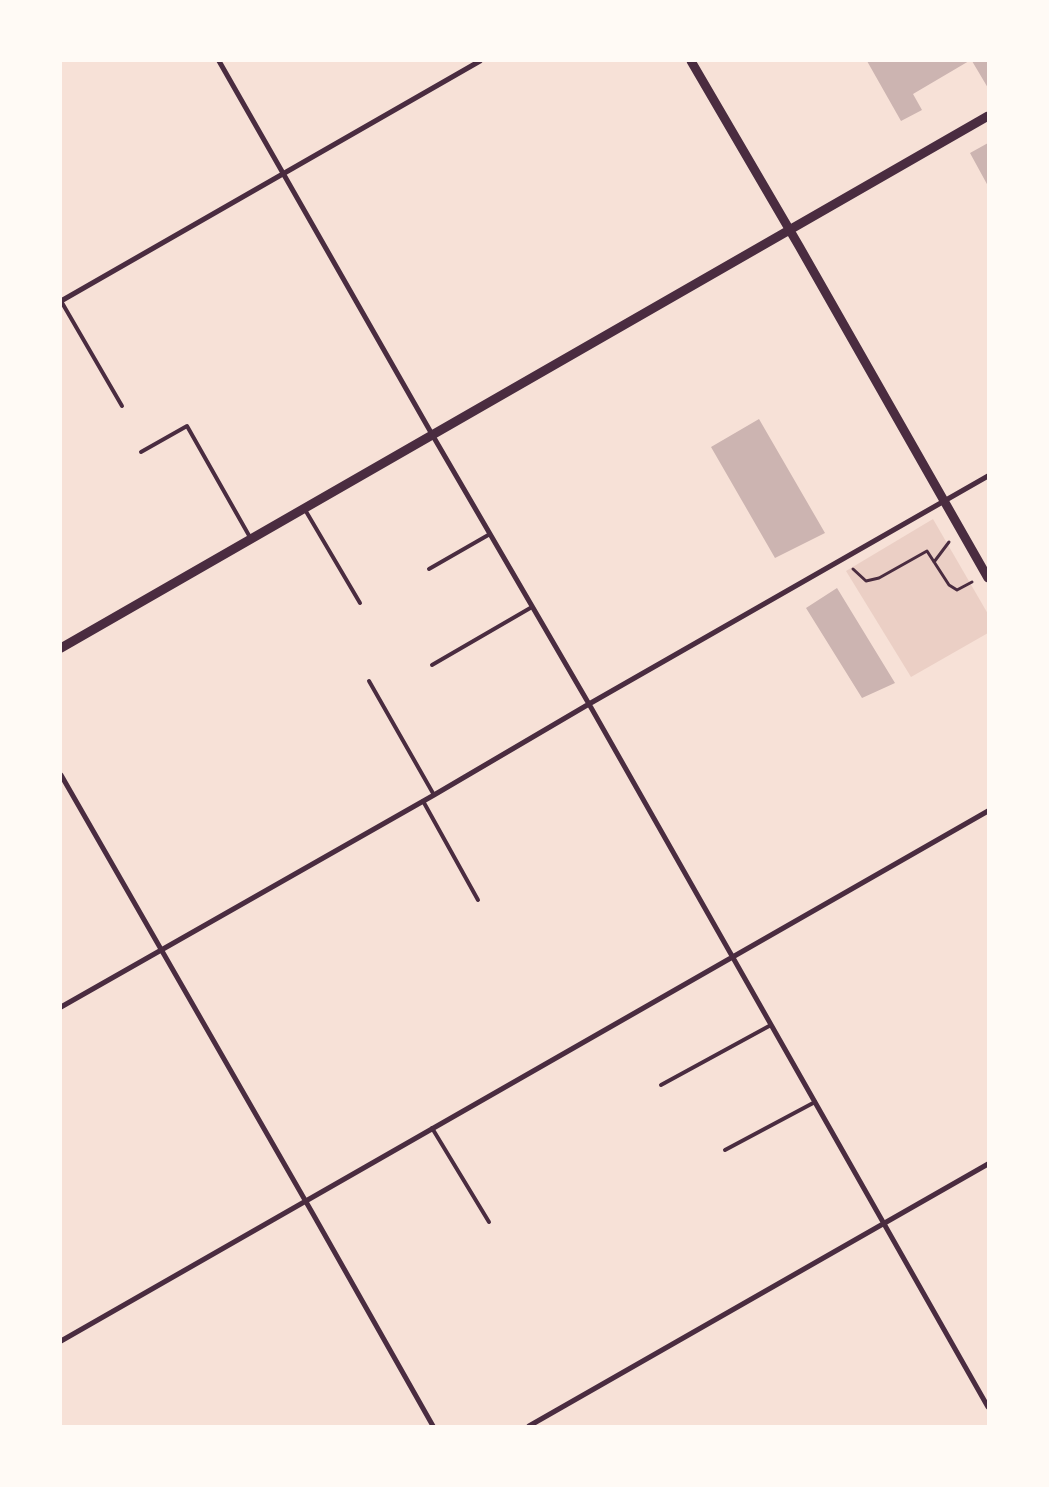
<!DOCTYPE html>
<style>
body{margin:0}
#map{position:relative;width:1049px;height:1487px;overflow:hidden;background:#f7e1d7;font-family:"IBM Plex Serif",serif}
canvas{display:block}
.frame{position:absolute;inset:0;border:62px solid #fffaf5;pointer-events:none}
</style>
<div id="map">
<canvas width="1049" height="1487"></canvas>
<div class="frame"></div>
</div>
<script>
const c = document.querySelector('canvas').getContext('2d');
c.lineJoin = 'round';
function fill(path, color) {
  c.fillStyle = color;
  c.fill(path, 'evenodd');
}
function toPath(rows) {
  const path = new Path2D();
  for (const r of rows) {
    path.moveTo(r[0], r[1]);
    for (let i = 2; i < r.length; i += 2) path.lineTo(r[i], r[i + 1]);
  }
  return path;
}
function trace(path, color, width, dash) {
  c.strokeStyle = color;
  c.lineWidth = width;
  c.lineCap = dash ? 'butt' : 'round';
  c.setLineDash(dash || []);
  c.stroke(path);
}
const green = toPath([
 [933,519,988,614,988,633,911,677,846,571]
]);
const building = toPath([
 [867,61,969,61,913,94,922,110,901,121],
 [972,61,988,61,988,88],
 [988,143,988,186,970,153],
 [759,419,825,533,775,558,711,447],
 [837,588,895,683,862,698,806,608]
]);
const path = toPath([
 [934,562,949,542],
 [853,569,866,581,879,578,927,551,949,585,957,590,972,582]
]);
const service = toPath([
 [61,301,122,406],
 [141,452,187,426,251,539],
 [304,508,360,603],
 [429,569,490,534],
 [432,665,532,607],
 [369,681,434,795],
 [423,801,478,900],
 [661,1085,771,1025],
 [432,1128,489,1222],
 [725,1150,815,1102]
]);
const minor = toPath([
 [219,61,433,436,589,704,988,1407],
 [61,301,480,61],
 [61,775,313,1214,433,1426],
 [61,1007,434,795,589,704,988,476],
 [61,1341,988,811],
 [529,1426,988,1164]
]);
const tertiary = toPath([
 [691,61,799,246,988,578],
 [61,648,988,116]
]);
fill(green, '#ebcfc5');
fill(building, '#ccb4b1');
trace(path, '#4a2c40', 3);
trace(service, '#4a2c40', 4);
trace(minor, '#4a2c40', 5);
trace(tertiary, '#4a2c40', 9);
</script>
